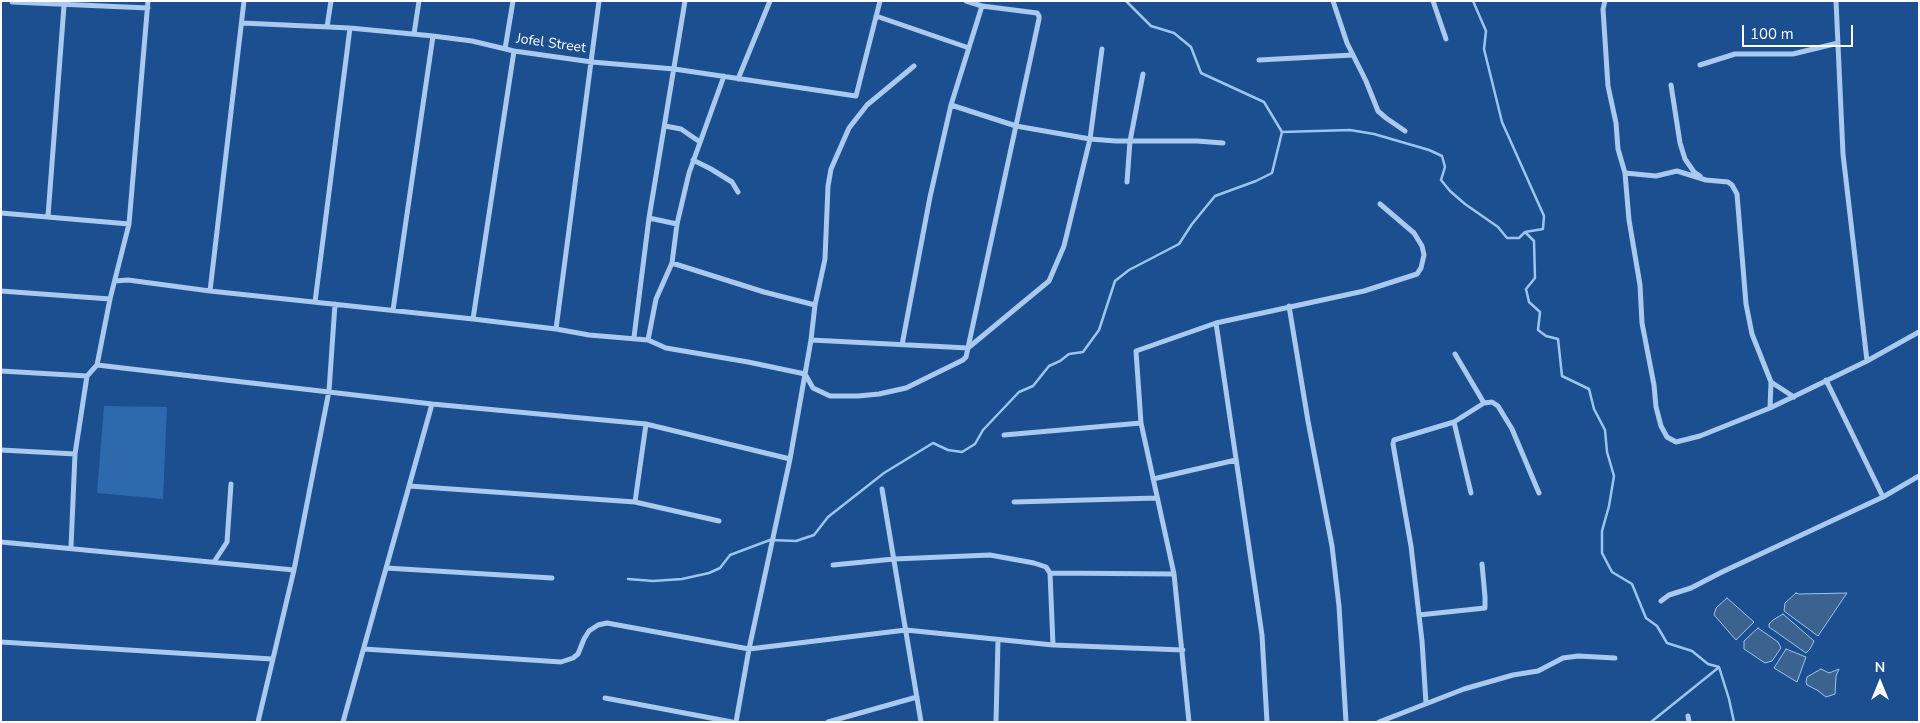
<!DOCTYPE html>
<style>
body{margin:0}
#map{position:relative;width:1920px;height:723px;overflow:hidden;background:#1b4f8f;font-family:"Nunito Sans",sans-serif}
canvas{display:block}
.frame{position:absolute;inset:0;border:2px solid #fff;pointer-events:none}
.north{position:absolute;left:1855px;top:658px;width:50px;height:50px;-webkit-text-stroke:4px #1b4f8f;paint-order:stroke;rotate:0deg;font-size:14px;font-weight:700;line-height:20px;text-align:center;color:#fff}
.north::after{content:'';display:block;margin:auto;width:18px;height:22px;background:#fff;clip-path:polygon(50% 0,100% 100%,50% 72%,0 100%)}
.scale{position:absolute;left:1742px;top:25px;width:111px;height:22px;box-sizing:border-box;border:2px solid #fff;border-top:0;padding-left:6px;font-size:15px;line-height:18px;white-space:nowrap;color:#fff;-webkit-text-stroke:4px #1b4f8f;paint-order:stroke}
</style>
<div id="map">
<canvas width="1920" height="723"></canvas>
<div class="frame"></div>
<div class="north">N</div>
<div class="scale">100 m</div>
</div>
<script>
const c = document.querySelector('canvas').getContext('2d');
c.lineJoin = 'round';
function fill(path, color) {
  c.fillStyle = color;
  c.fill(path, 'evenodd');
}
function toPath(rows) {
  const path = new Path2D();
  for (const r of rows) {
    path.moveTo(r[0], r[1]);
    for (let i = 2; i < r.length; i += 2) path.lineTo(r[i], r[i + 1]);
  }
  return path;
}
function trace(path, color, width, dash) {
  c.strokeStyle = color;
  c.lineWidth = width;
  c.lineCap = dash ? 'butt' : 'round';
  c.setLineDash(dash || []);
  c.stroke(path);
}
function drawText(font, color, halo, rows, align = 'center') {
  c.font = font + ' "Nunito Sans",sans-serif';
  c.lineWidth = 4.5;
  c.setLineDash([]);
  c.textBaseline = 'middle';
  c.strokeStyle = halo;
  c.fillStyle = color;
  for (const [text, x, y, turn = 0] of rows) {
    c.save();
    c.translate(x, y);
    c.rotate((+turn || 0) * Math.PI / 180);
    c.textAlign = isNaN(turn) ? turn : align;
    if (halo) c.strokeText(text, 0, 0);
    c.fillText(text, 0, 0);
    c.restore();
  }
}
const green = toPath([
 [104,406,167,407,163,499,97,493]
]);
const water = toPath([
 [1796,593,1799,594,1847,593,1818,636,1784,611,1785,603,1796,593],
 [1727,598,1754,622,1736,640,1714,615,1716,608,1727,598],
 [1783,614,1814,641,1810,649,1806,653,1769,627,1769,624,1773,620,1783,614],
 [1758,628,1778,642,1781,648,1772,661,1765,663,1744,649,1744,641,1758,628],
 [1786,649,1806,657,1797,682,1774,668,1786,649],
 [1821,669,1829,673,1839,669,1836,676,1835,694,1826,697,1817,690,1807,685,1806,682,1807,677,1821,669]
]);
const stream = toPath([
 [1282,132,1350,130,1374,134,1429,150,1442,156,1445,167,1441,180,1450,191,1465,204,1498,227,1507,238,1519,238,1525,232,1543,229,1544,216,1502,122,1484,49,1486,31,1473,1],
 [1525,232,1534,241,1535,278,1526,289,1529,302,1540,312,1538,330,1546,336,1558,339,1562,376,1589,389,1594,409,1605,430,1607,452,1614,476,1609,506,1602,531,1602,553,1612,572,1632,584,1646,618,1657,626,1667,643,1692,651,1708,664,1719,667,1729,699,1734,722],
 [628,579,653,581,682,579,709,573,720,568,730,555,770,540,796,541,814,535,828,517,884,473,933,443,948,450,962,452,975,444,983,430,1019,392,1033,386,1049,366,1060,361,1069,354,1083,352,1099,330,1115,281,1129,270,1179,244,1192,224,1215,196,1256,181,1272,173,1282,132,1264,102,1201,73,1191,47,1174,33,1151,26,1126,1],
 [1651,722,1718,668]
]);
const minor = toPath([
 [1333,1,1347,43,1366,81,1378,111,1386,118,1405,131],
 [1433,1,1446,39],
 [1605,1,1603,9,1608,86,1616,123,1618,149,1625,173,1629,220,1640,285,1642,323,1654,385,1656,407,1661,426,1667,437,1676,442,1700,436,1770,408,1867,361,1919,332],
 [1836,1,1843,154,1867,361],
 [12,2,148,8],
 [876,16,969,48],
 [242,23,350,28,433,36,472,41,514,51,592,62,674,69,856,96,880,1],
 [327,27,331,1],
 [414,34,419,1],
 [505,49,513,1],
 [1259,60,1353,55],
 [1700,65,1735,54,1793,54,1838,43],
 [738,79,770,1],
 [1671,85,1680,143,1685,159,1694,172,1700,176],
 [951,105,1016,126,1090,139,1116,141,1197,141,1223,143],
 [665,126,681,129,700,142],
 [693,160,711,169,732,182,738,192],
 [1625,173,1656,176,1677,171,1706,180,1728,182,1732,185,1737,194,1746,304,1752,334,1771,382,1770,408],
 [1127,182,1130,141,1143,74],
 [1,213,129,224],
 [48,216,64,6],
 [649,218,677,224,672,263],
 [677,224,689,173,724,76],
 [115,281,128,280,210,291,473,319,556,329,589,335,648,340,666,348,748,362,805,374,813,388,830,396,858,396,879,394,906,388,963,360,966,357,1039,19,1039,16,1037,13,982,6,966,1],
 [1,291,110,299],
 [210,291,244,1],
 [315,302,350,28],
 [1289,306,1308,421,1332,546,1339,606,1346,722],
 [393,310,433,36],
 [473,319,514,51],
 [1216,323,1262,635,1267,722],
 [556,329,599,1],
 [634,337,649,218,685,1],
 [648,340,656,299,672,263,764,292,815,305],
 [811,340,968,348,1049,281,1064,246,1090,139,1102,49],
 [902,345,930,197,951,105,982,6],
 [1455,354,1484,403],
 [97,365,432,404,646,424,790,459],
 [1,371,87,376],
 [1826,380,1883,497],
 [1771,382,1794,397],
 [1454,422,1471,493],
 [1004,435,1141,423],
 [1,450,75,454],
 [1153,479,1236,460],
 [409,486,635,502,719,521],
 [882,489,921,722],
 [635,502,646,424],
 [1014,502,1157,498],
 [1,542,294,570],
 [71,547,75,454,87,376,97,365,110,299,129,224,148,1],
 [214,562,227,542,231,484],
 [833,565,894,559,990,555,1034,563,1046,567,1050,573,1053,645],
 [386,568,552,578],
 [1050,573,1174,574],
 [1661,601,1669,595,1691,588,1722,572,1883,497,1919,476],
 [1419,615,1485,608,1485,597,1482,564],
 [1,642,272,659],
 [364,649,561,662,573,658,578,654,584,639,589,631,598,625,607,623,749,649,906,630,1053,645,1183,650],
 [605,698,732,722],
 [1426,703,1422,641,1411,546,1393,444,1394,440,1454,422,1484,403,1492,402,1498,406,1512,429,1539,493],
 [1688,716,1689,722],
 [258,722,294,570,329,391,335,304],
 [343,722,432,404],
 [736,722,749,649,790,459,811,340,815,305,825,259,828,186,831,169,849,128,867,105,914,66],
 [828,722,917,697],
 [996,722,998,640],
 [1189,722,1174,574,1141,423,1136,351,1216,323,1364,291,1417,274,1421,268,1424,255,1422,246,1414,233,1380,204],
 [1379,722,1464,689,1513,675,1538,671,1563,658,1578,656,1615,658]
]);
const streetNames = [
 ["Jofel Street",551,44,8]
];
fill(green, '#2e69ad');
fill(water, '#3c6290');
trace(water, '#9cc4f0', 1);
trace(stream, '#9cc4f0', 2.5);
trace(minor, '#a9c9ee', 5);
drawText('14px', '#fff', '#1b4f8f', streetNames);
</script>
